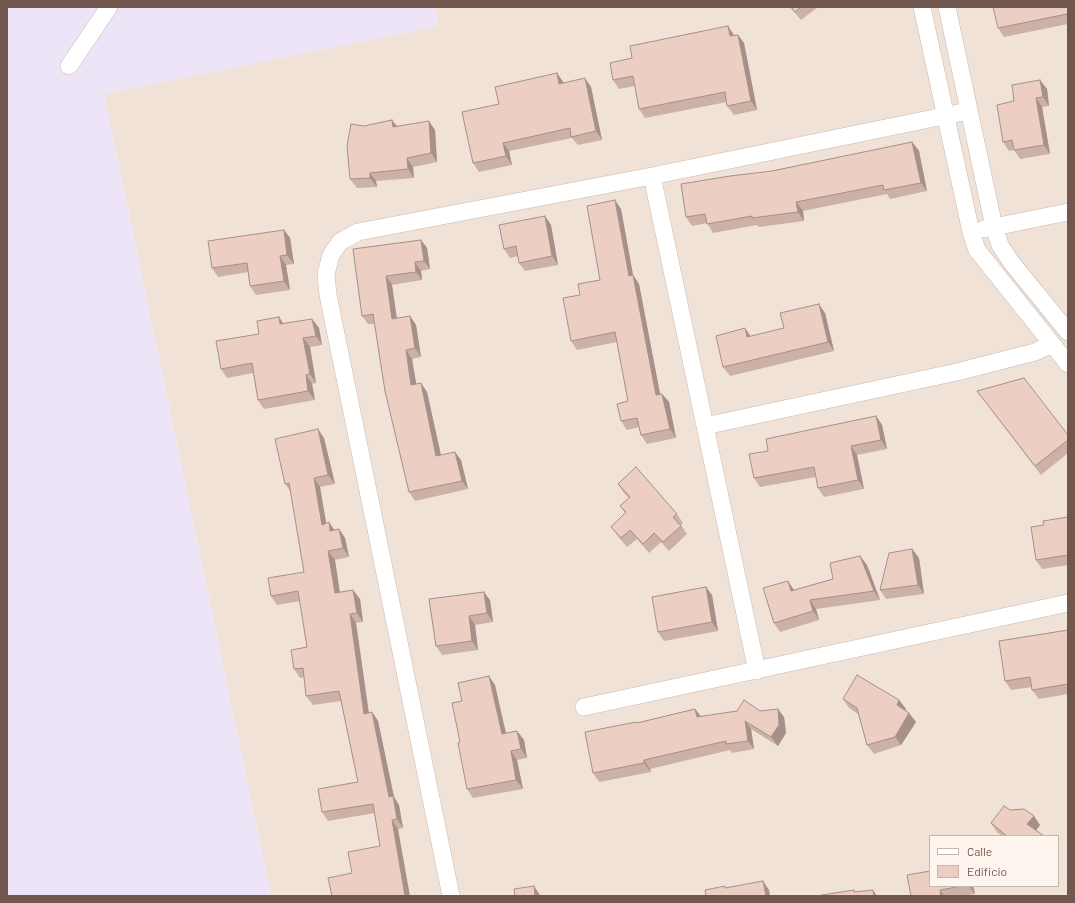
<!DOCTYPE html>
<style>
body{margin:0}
#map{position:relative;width:1075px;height:903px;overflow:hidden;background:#faf1e8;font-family:Barlow,sans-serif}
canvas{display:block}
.frame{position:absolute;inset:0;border:8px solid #72574e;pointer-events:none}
.legend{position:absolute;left:929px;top:835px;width:130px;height:52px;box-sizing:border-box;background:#fdf5ee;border:1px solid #c5b6ae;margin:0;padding:5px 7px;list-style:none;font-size:12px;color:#72574e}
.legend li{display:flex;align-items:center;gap:8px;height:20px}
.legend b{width:20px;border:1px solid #c5b6ae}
</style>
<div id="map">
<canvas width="1075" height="903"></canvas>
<div class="frame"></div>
<ul class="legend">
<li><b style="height:5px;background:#fff"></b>Calle</li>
<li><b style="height:11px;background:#edcec2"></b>Edificio</li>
</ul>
</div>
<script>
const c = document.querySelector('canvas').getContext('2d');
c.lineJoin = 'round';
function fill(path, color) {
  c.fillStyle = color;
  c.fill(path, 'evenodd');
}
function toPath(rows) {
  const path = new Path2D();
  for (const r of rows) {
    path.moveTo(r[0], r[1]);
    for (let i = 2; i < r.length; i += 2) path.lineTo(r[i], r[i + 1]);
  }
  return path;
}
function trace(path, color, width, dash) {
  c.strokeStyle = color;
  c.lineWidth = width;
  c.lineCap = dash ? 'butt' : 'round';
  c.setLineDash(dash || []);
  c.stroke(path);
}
const residential = toPath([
 [435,7,1068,7,1068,896,271,896,104,94,438,26],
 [930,836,1058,836,1058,886,930,886]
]);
const education = toPath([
 [7,7,435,7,439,26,104,94,271,896,7,896]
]);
const minor = toPath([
 [922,7,971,232,977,250,1068,364],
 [947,7,994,227,1000,245,1011,262,1068,332],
 [69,66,109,7],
 [652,176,757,671],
 [984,229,1068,212],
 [705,426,957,372,1035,352,1052,344],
 [584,707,1068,603],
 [451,896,328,295,326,274,331,255,340,242,358,232,652,176,968,111]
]);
const wall = toPath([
 [790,7,818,7,801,20],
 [1068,7,1068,24,1004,37,998,28],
 [738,35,744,43,757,110,734,115,727,106,727,102,645,118,639,109,635,86,619,89,613,80,632,58],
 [557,73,564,83,591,87,602,140,578,145,572,138,509,151,512,165,479,172,473,163,499,104],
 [1040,80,1047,89,1049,106,1042,107,1050,154,1020,159,1014,150,1009,151,1003,142,1014,101],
 [392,120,397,126,435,130,437,162,413,167,414,178,376,181,377,187,357,188,350,179,364,126],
 [912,142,919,151,927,191,890,199,887,194,803,211,804,221,759,227,757,225,713,233,707,223,692,226,686,217,772,171],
 [621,209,633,275,639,284,660,394,662,394,669,402,676,438,647,444,641,435,639,427,627,430,621,421,628,401,617,342,577,350,571,341,580,295,600,280],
 [545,216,551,225,558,265,525,271,519,263,518,256,510,258,504,249],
 [284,230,290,238,294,264,286,265,290,290,256,295,250,286,248,272,218,277,212,268],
 [421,240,427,248,430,269,421,271,422,280,392,285,397,318,410,316,416,325,421,357,412,359,416,384,427,392,441,455,461,460,468,489,415,501,409,492,375,324,368,324,362,316,353,249],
 [825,313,834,351,730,376,723,367,784,328],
 [312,319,319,328,322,345,310,347,316,383,312,384,315,400,264,409,258,400,253,373,227,378,221,369,259,334,283,324],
 [977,391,1068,435,1068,453,1041,475],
 [876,416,882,425,887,449,857,455,864,489,824,497,818,488,816,477,760,487,754,478,768,451],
 [324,438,335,484,320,487,326,523,334,530,339,529,345,538,349,557,335,560,340,592,353,590,360,599,363,622,356,623,369,713,372,712,378,721,394,797,399,805,403,828,398,829,352,873,380,846,375,813,328,821,322,812,358,782,341,701,313,705,306,696,304,677,300,678,294,669,307,647,300,601,277,605,271,596,304,572,291,492,285,484],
 [618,484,677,514,683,523,681,525,687,534,669,551,661,542,649,553,637,539,627,547,617,535,611,527,625,513,620,506,629,498,624,493],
 [1068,517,1068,565,1042,569,1036,560,1044,525],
 [912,549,919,558,924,594,886,599,880,590],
 [860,556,867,565,880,600,816,609,819,620,780,632,774,623,794,590,833,579],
 [712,595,718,631,664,641,658,632],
 [429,599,490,600,493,622,475,625,478,650,442,655,436,646],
 [1068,630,1068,694,1039,699,1032,690,1032,687,1011,690,1005,681],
 [495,685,506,733,517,731,524,740,527,758,517,760,523,789,473,798,467,789,460,742,462,701],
 [843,699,899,700,906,709,905,710,916,722,901,745,874,754,867,745,858,714,849,708],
 [695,709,701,716,760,711,784,717,786,733,778,746,751,729,754,749,732,753,730,750,650,769,651,772,599,782,593,773,636,722,637,723],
 [1010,810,1034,816,1040,825,1036,830,1044,836,1002,836,997,832,991,823],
 [930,886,973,886,975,894,962,896,911,896]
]);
const shadedWall = toPath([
 [728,26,734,35,730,36],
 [738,35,744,43,757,110,751,101],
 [557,73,563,82,566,93,559,84],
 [585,78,591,87,602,140,596,131],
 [1040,80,1047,89,1049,106,1043,97],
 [1036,98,1042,107,1050,154,1044,145],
 [392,120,399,129,393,127],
 [429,121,435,130,437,162,431,153],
 [912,142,919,151,927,191,921,183],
 [503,143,509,151,512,165,506,156],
 [407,158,413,167,414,178,408,169],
 [370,173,376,181,377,187,370,178],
 [615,200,621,209,633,275,639,284,662,404,656,395,629,276],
 [796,202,803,211,804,221,798,212],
 [545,216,551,225,558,265,552,256],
 [284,230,290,238,294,264,287,255],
 [421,240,427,248,430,269,424,261],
 [280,256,286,265,290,290,284,281],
 [415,262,421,271,422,280,416,272],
 [386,276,392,285,398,328,392,319],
 [819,304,825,313,834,351,828,342],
 [410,316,416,325,421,357,415,348],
 [279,317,285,326,280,324],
 [312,319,319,328,322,345,316,336],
 [745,328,751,337,747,337],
 [303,338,310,347,316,383,310,374],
 [406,350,412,359,418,394,411,385],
 [306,375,312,384,315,400,308,391],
 [421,383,427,392,443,465,436,456],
 [662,394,669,402,676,438,670,429],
 [876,416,882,425,887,449,881,440],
 [318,429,324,438,335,484,328,475],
 [851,446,857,455,864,489,858,480],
 [455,452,461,460,468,489,462,481],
 [314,478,320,487,328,534,322,525],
 [329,522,335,531,330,531],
 [339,529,345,538,349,557,343,548],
 [912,549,919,558,924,594,918,585],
 [328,551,335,560,341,602,335,593],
 [860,556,867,565,880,600,874,591],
 [788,581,794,590,797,600,791,591],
 [706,587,712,595,718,631,712,622],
 [353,590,360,599,363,622,357,613],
 [484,592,490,600,493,622,487,613],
 [810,600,816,609,819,620,813,611],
 [350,614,356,623,370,722,364,714],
 [469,616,475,625,478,650,472,641],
 [489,676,495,685,508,743,502,734],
 [899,700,906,709,903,714,897,705],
 [695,709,701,717,697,717],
 [778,709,784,717,786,733,778,746,771,737],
 [372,712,378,721,394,797,399,805,403,828,397,819,389,797],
 [909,713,916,722,901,745,895,737],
 [745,721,751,729,754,749,748,741],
 [517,731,524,740,527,758,521,749],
 [511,751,517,760,523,789,516,780],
 [644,760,650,769,651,772,644,763],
 [1034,816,1040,825,1034,833,1027,824],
 [392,820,398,829,410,896,405,896],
 [763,881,769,890,770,896,766,896],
 [534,886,540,895,540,896,535,896],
 [969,886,973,886,975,894],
 [873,890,877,896,874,896],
 [940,890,944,896,941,896]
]);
const building = toPath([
 [791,7,801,7,795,12,791,7],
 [993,7,1068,7,1068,20,1067,14,998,28,993,7],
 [728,26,730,36,738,35,751,101,727,106,725,92,639,109,633,76,613,80,610,63,632,58,630,46,728,26],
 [557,73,559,84,585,78,596,131,571,137,570,128,503,143,506,156,473,163,462,112,499,104,495,87,557,73],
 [1040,80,1043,97,1036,98,1044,145,1014,150,1012,140,1003,142,997,105,1014,101,1012,85,1040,80],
 [392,120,393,127,429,121,431,153,407,158,408,169,370,173,370,178,350,179,347,146,351,124,364,126,392,120],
 [912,142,921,183,884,190,883,185,796,202,798,212,752,218,752,216,707,224,705,214,686,217,681,184,730,176,772,171,912,142],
 [615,200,629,276,633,275,656,395,662,394,670,429,641,435,637,418,621,421,617,404,628,401,615,332,571,341,563,298,580,295,578,284,600,280,587,206,615,200],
 [545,216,552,256,519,263,516,246,504,249,499,225,545,216],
 [284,230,287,255,280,256,284,281,250,286,247,263,212,268,208,241,284,230],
 [421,240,424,261,415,262,416,272,386,276,392,319,410,316,415,348,406,350,411,385,421,383,436,456,455,452,462,481,409,492,385,391,373,314,362,316,353,249,421,240],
 [819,304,828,342,723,367,716,336,745,328,747,337,784,328,780,313,819,304],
 [279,317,280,324,312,319,316,336,303,338,310,374,306,375,308,391,258,400,252,363,221,369,216,341,259,334,257,321,279,317],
 [1024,378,1068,435,1068,440,1035,466,977,391,1024,378],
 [876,416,881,440,851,446,858,480,818,488,814,467,754,478,749,454,768,451,766,439,876,416],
 [318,429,328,475,314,478,322,525,329,522,330,531,339,529,343,548,328,551,335,593,353,590,357,613,350,614,364,714,372,712,389,797,393,796,397,819,392,820,405,896,332,896,328,878,352,873,348,852,380,846,373,804,322,812,318,789,358,782,339,691,306,696,303,668,294,669,291,650,307,647,298,591,271,596,268,578,304,572,289,483,285,484,275,439,318,429],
 [636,467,677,514,673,517,681,526,663,542,654,533,643,544,630,530,621,538,611,527,626,512,620,506,630,497,618,484,636,467],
 [1068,517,1068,555,1036,560,1031,527,1044,525,1043,521,1068,517],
 [912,549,918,585,880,590,889,553,912,549],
 [860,556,874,591,810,600,813,611,774,623,763,588,788,581,791,591,833,579,830,563,860,556],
 [706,587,712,622,658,632,652,597,706,587],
 [484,592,487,613,469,616,472,641,436,646,429,599,484,592],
 [1068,630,1068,684,1032,690,1030,677,1005,681,999,641,1068,630],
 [857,675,899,700,897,705,909,713,895,737,867,745,857,708,843,699,857,675],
 [489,676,502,734,517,731,521,749,511,751,516,780,467,789,458,743,460,742,452,703,462,701,458,683,489,676],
 [744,700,760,711,778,709,779,725,771,737,745,721,748,741,726,744,726,741,644,760,644,763,593,773,585,732,636,722,637,723,695,709,697,717,737,711,744,700],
 [1004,806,1010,810,1024,809,1034,816,1027,824,1044,836,1007,836,991,823,1004,806],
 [930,871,930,886,962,886,940,890,941,896,911,896,907,875,930,871],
 [763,881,766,896,706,896,705,890,725,886,725,888,763,881],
 [534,886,535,896,515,896,514,889,534,886],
 [854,890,854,892,873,890,874,896,816,896,854,890]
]);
fill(residential, '#f1e2d7');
fill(education, '#eee4f7');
trace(minor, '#cbb8af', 18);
trace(minor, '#fff', 17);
fill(wall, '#ccb1a7');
fill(shadedWall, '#a69088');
fill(building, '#edcec2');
trace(building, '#a69088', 1);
</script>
